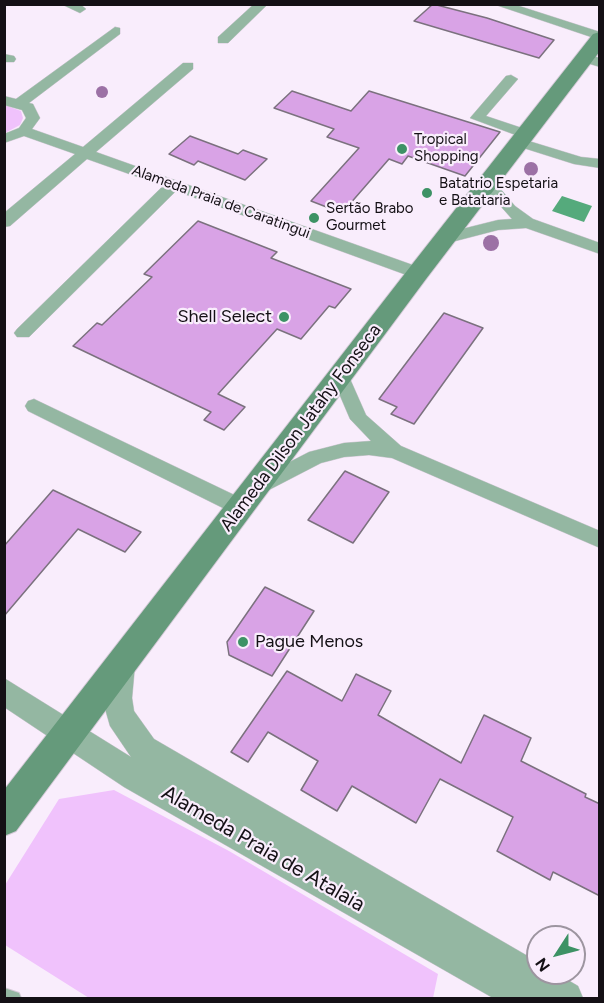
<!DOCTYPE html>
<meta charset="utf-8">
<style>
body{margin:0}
#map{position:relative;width:604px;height:1003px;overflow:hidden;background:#f9edfc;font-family:Figtree,sans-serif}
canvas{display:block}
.frame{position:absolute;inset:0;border:6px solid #141015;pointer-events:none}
.north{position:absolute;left:526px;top:925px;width:60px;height:60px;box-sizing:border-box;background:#f9edfc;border:2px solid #9d95a0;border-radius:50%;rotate:234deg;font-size:16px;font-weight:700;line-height:24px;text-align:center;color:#141015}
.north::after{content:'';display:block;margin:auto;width:21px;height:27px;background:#3d9265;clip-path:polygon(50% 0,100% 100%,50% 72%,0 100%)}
</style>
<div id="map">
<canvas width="604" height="1003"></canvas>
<div class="frame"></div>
<div class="north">N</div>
</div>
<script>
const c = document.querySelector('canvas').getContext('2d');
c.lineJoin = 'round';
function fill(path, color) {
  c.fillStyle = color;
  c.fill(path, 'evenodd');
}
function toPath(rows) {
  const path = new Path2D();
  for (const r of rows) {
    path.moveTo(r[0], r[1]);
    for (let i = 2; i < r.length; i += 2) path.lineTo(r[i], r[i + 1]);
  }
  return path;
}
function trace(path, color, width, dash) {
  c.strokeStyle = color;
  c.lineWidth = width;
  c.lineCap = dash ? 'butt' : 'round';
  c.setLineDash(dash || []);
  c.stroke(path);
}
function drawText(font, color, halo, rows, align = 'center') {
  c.font = font + ' Figtree,sans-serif';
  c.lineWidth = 4.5;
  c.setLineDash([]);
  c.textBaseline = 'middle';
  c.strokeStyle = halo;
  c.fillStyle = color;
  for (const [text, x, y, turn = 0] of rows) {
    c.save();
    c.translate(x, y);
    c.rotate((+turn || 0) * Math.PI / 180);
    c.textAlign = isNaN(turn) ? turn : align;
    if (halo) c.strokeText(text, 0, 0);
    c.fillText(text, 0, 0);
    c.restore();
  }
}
const green = toPath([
 [5,105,21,111,23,118,20,125,5,133],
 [114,790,229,851,438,974,433,998,89,998,5,945,5,885,59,799]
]);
const water = toPath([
 [562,196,592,206,584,222,552,211]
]);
const building = toPath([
 [433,4,487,18,554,40,539,58,414,21,433,4],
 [292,91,351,111,369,91,500,132,465,176,408,156,402,164,389,159,342,213,311,201,359,148,327,137,334,129,274,108,292,91],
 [190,136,238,154,243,150,267,159,245,180,198,161,194,165,169,154,190,136],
 [198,221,277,252,271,258,351,289,335,308,329,306,301,339,277,329,218,394,245,407,224,430,204,420,211,412,73,346,97,323,102,325,152,277,144,274,198,221],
 [444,313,483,328,414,424,391,414,397,407,379,399,444,313],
 [345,471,389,492,353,543,308,520,345,471],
 [53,490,141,532,125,552,78,529,4,616,4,546,53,490],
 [265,587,314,611,272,676,229,655,227,642,265,587],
 [287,671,342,701,356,674,391,691,378,715,461,763,484,715,531,738,521,761,586,794,585,797,600,804,600,896,553,872,550,880,497,851,513,817,440,779,416,823,352,786,337,811,301,790,318,761,268,732,248,762,231,752,287,671]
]);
const service = toPath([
 [4,988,19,993,21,998,4,998,4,988]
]);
const minor = toPath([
 [61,4,80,4,86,9,80,13,61,4],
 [254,4,268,4,228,43,218,43,218,37,254,4],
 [493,4,513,4,600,32,600,40,493,4],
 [115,27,120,28,120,34,29,103,33,104,40,118,32,129,83,147,183,63,193,63,193,69,96,152,424,269,426,273,424,277,412,277,176,191,29,337,17,337,14,333,17,329,163,186,87,159,10,226,4,227,4,213,75,154,24,136,4,143,4,134,19,128,26,118,22,110,4,105,4,96,16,99,115,27],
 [4,54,14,56,16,59,14,62,4,62,4,54],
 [585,54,600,58,600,67,580,61,578,58,585,54],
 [511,75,518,79,486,116,531,131,531,137,521,137,470,118,506,76,511,75],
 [519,138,581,157,600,159,600,168,574,164,514,145,512,142,514,139,519,138],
 [488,178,493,180,515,206,533,219,600,243,600,254,526,228,498,230,444,244,438,243,436,239,438,235,498,220,512,219,480,183,488,178],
 [341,371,347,372,366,415,401,446,600,531,600,548,392,458,369,455,344,457,321,463,265,492,258,495,251,492,248,487,251,482,309,452,344,443,371,441,350,419,332,377,335,372,341,371],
 [34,399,249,502,252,508,249,514,242,516,235,514,28,411,25,406,28,401,34,399]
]);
const tertiary = toPath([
 [121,652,131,656,135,665,132,698,134,711,154,739,538,962,538,973,556,973,578,986,583,998,493,998,124,787,4,707,4,678,131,757,110,726,102,698,107,665,111,656,121,652]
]);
const secondary = toPath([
 [600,32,600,51,426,279,16,831,4,836,4,790,410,267,593,34,600,32]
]);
const trees = [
 [102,92,6],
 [531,169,7],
 [491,243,8]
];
const markers = [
 [402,149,6,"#3d9265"],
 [427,193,6,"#3d9265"],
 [314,218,6,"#3d9265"],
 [284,317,6,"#3d9265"],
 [243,642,6,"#3d9265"]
];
const farPoinames = [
 ["Tropical",414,140],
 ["Shopping",414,157],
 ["Batatrio Espetaria",439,184],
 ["e Batataria",439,201],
 ["Sertão Brabo",326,209],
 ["Gourmet",326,226]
];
const farStreetnames = [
 ["Alameda Praia de Caratingui",221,202,20]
];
const poiNames = [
 ["Shell Select",272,317],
 ["Pague Menos",255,642,"left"]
];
const streetNames = [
 ["Alameda Dilson Jatahy Fonseca",301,428,-53]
];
const nearStreetnames = [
 ["Alameda Praia de Atalaia",263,849,30]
];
fill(green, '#f0c2fc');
fill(water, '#55aa7c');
fill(building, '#d9a3e6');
trace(building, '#7b717e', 1.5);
trace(service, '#d4cad7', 2);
trace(minor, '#d4cad7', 1);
trace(tertiary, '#d4cad7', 1);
trace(secondary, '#d4cad7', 2);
fill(service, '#94b7a2');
fill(minor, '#94b7a2');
fill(tertiary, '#94b7a2');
fill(secondary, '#659a7b');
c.fillStyle = '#9c71a5';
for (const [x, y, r] of trees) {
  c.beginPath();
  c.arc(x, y, r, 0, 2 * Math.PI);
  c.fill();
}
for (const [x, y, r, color] of markers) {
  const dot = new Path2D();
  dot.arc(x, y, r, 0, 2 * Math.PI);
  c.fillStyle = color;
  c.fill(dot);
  trace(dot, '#f9edfc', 2);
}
drawText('15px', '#141015', '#f9edfc', farPoinames, 'left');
drawText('15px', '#141015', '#f9edfc', farStreetnames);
drawText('18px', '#141015', '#f9edfc', poiNames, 'right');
drawText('18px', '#141015', '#f9edfc', streetNames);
drawText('21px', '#141015', '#f9edfc', nearStreetnames);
</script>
